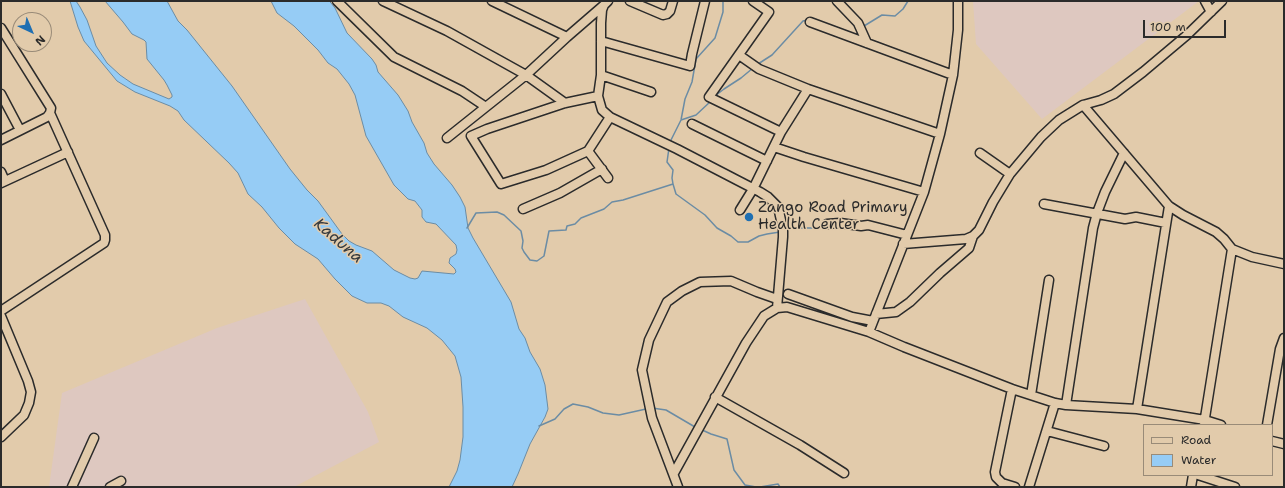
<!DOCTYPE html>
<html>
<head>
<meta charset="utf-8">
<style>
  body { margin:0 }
  #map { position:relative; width:1285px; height:488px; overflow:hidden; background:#e2cbab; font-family:"Shantell Sans",sans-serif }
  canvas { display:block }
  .frame { position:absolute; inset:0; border:2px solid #2b2b2b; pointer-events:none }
  .legend { position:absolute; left:1143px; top:424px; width:130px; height:52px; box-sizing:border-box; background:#e2cbab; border:1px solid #998b78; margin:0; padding:5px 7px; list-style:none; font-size:12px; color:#2b2b2b }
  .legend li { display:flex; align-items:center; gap:8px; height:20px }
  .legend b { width:20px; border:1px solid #998b78 }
  .north { position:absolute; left:12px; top:12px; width:40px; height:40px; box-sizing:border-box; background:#e2cbab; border:1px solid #998b78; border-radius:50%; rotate:136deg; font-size:11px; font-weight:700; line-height:16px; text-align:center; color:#2b2b2b }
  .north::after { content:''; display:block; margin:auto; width:14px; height:18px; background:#1f6fb2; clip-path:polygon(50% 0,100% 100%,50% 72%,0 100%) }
  .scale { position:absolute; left:1143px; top:20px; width:83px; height:18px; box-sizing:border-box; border:2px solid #2b2b2b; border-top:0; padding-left:5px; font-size:12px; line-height:14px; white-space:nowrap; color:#2b2b2b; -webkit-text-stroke:3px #e2cbab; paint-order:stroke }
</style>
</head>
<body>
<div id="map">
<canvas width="1285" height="488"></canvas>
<div class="frame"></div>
<ul class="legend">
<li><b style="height:5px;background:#e2cbab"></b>Road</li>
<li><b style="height:11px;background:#96ccf5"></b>Water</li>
</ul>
<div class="north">N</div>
<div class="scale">100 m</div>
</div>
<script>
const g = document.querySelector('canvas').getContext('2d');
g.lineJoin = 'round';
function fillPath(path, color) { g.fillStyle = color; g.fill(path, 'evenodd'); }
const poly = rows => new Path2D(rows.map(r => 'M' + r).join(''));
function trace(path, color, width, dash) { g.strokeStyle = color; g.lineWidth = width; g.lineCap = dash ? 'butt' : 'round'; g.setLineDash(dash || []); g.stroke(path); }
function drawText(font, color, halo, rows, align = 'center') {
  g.font = font + ' "Shantell Sans",sans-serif'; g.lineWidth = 3; g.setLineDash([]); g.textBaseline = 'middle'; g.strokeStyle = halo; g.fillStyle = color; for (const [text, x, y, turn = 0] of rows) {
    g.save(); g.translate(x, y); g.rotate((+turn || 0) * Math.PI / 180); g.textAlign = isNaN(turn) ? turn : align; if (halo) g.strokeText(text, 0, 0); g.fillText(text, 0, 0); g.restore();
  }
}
const built = poly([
  [973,1,1199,1,1042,119,976,44],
  [305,299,368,412,379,442,294,487,49,487,62,393,217,328]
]);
const water = poly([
  [70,1,76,1,80,7,87,20,96,46,107,63,120,75,133,84,169,99,172,97,172,95,167,85,164,80,147,59,146,42,144,40,132,34,123,22,105,1,167,1,178,21,187,30,232,86,290,169,307,190,318,201,342,234,349,241,356,245,372,251,394,270,410,278,415,279,418,278,422,271,454,274,456,272,455,269,449,263,450,258,456,254,457,250,456,245,436,224,426,222,422,217,422,210,415,201,408,199,394,185,366,136,355,95,349,84,337,69,328,63,318,50,294,26,277,13,271,1,329,1,331,3,335,8,347,33,372,59,376,65,378,72,398,95,408,111,412,122,424,143,427,153,434,164,452,185,460,197,465,207,468,228,473,238,511,302,519,329,525,338,530,352,540,369,545,385,548,409,545,417,530,444,518,474,512,487,449,487,457,471,460,460,463,437,463,407,461,377,455,356,442,340,427,328,403,317,389,306,381,303,367,303,352,296,335,279,318,259,295,244,279,228,262,207,248,194,238,173,229,163,184,120,178,111,170,106,135,92,117,81,84,41,78,27,70,1]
]);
const stream = poly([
  [864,26,882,15,895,16,903,9,908,1],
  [758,64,772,55,803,21,807,20],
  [715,96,724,89,741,78,753,68],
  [681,120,696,115,711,101],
  [670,142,681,120,685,99,692,82,696,59,715,38,723,12,723,1],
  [673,184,676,194,705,215,717,228,731,236,738,242,748,242,759,236,767,234,780,232],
  [467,228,476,213,497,212,504,215,521,231,523,241,522,248,524,252,530,260,537,261,544,256,549,231,566,230,567,226,575,224,581,218,604,209,612,202,623,200,673,184,672,178,673,170,667,162,669,148],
  [867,229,901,238],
  [786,230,790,228,815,228,825,227],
  [652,408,666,410,695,427],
  [539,426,555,419,564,409,573,404,588,407,603,413,619,415,646,409],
  [700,429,711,434,727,439,734,470,745,485,756,487],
  [760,487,778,484,780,487]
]);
const minor = poly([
  [337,1,394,57,462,91,486,107],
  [383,1,447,31,526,75,565,103],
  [492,1,567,37],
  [608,1,604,5,602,10,601,23,601,75,598,96,602,110,610,117,677,149,760,192,768,197,778,207,783,229,783,237,777,308],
  [630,1,663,15,667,14,670,11,673,1],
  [753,1,769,12,709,97,781,132],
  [837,1,858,23,867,43],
  [1205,1,1211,12],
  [810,22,953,75],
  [1,28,51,108,50,113,105,235,105,240,104,243,1,311],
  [601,41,690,66,692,54,705,1],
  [739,55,759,69,808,89,940,134],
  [601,75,651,92],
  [1,94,20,130],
  [598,96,565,103,487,129,471,136,501,184,546,170,588,151,610,117],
  [1083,105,1169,206,1183,215,1216,232,1224,239,1232,249,1252,257,1284,264],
  [692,124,767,161],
  [447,138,526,75,567,37,604,5],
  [1,140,47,117,50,113],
  [774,147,804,157,924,192],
  [588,151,608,178],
  [980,153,1010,174],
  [1,172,5,181],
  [1,183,68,152],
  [1044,204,1125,219,1136,217,1166,223],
  [523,209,560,193,602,169],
  [740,210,753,189,781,132,808,89],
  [827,224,840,223,861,226,868,225,907,235],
  [903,244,966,239,973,236,979,230,993,202,1010,174,1041,137,1059,120,1083,105,1101,100,1114,94,1143,72,1187,35,1222,1],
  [788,294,852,317,873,321],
  [876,314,896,312,910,302,940,273,969,248,973,236],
  [1,316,28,381,31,392,29,403,24,415,1,437],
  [869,332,924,192,940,134,953,75,958,30,958,1],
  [1012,389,995,472,996,477,1002,483,1015,487],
  [1031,395,1049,280],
  [715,397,800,445,844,473],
  [1066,405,1093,228,1097,213,1105,192,1124,153],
  [1137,409,1169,206],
  [1204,424,1232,249],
  [1267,425,1280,349,1284,338],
  [1047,431,1104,446],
  [1272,441,1284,444],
  [674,473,746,343,764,316,777,308,787,307,869,332,904,347,1012,389,1055,403,1066,405,1137,409,1205,420,1221,425],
  [1198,475,1235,487],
  [72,487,94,438],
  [110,487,121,481],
  [678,487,652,418,642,370,649,340,667,302,682,291,700,282,731,281,757,292,777,299],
  [1029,487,1055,403],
  [1191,487,1193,475]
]);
const markers = [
  [749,217,5,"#1f6fb2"]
];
const poiNames = [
  ["Zango Road Primary",758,208],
  ["Health Center",758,225]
];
const waterNames = [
  ["Kaduna",338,241,41]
];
fillPath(built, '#dec8c0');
fillPath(water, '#96ccf5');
trace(water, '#6b8ca4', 1);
trace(stream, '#6b8ca4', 1.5);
trace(minor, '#2b2b2b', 11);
trace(minor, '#e2cbab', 8);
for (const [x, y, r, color] of markers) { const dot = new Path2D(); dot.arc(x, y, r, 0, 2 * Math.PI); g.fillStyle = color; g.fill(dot); trace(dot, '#e2cbab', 1.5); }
drawText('15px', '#2b2b2b', '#e2cbab', poiNames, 'left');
drawText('italic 16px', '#363b3f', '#e2cbab', waterNames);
</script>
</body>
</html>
